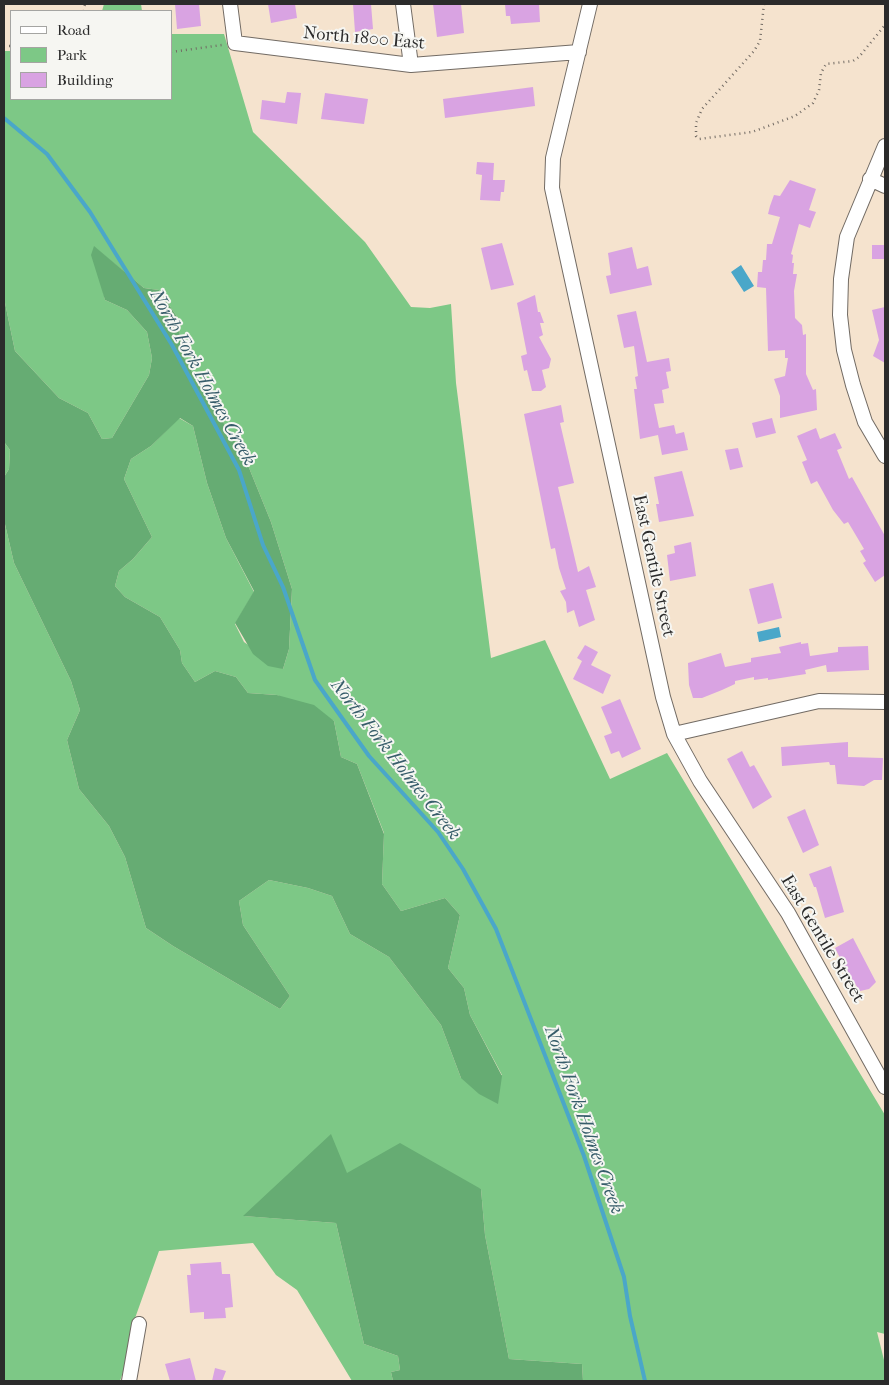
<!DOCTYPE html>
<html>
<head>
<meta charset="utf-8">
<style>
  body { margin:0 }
  #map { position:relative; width:889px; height:1385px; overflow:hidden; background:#f5e3ce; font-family:"IM FELL French Canon",serif }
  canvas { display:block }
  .frame { position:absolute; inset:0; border:5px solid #2b2b2b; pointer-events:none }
  .legend { position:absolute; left:10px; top:10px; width:162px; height:90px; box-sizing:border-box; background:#f6f6f2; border:1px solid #a5a5a2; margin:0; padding:6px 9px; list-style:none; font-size:15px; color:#2b2b2b }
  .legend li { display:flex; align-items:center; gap:10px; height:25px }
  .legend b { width:25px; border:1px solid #a5a5a2 }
</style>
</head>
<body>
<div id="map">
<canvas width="889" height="1385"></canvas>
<div class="frame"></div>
<ul class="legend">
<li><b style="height:6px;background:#fff"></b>Road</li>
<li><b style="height:14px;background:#7dc886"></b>Park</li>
<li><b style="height:14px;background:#d9a3e2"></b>Building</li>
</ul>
</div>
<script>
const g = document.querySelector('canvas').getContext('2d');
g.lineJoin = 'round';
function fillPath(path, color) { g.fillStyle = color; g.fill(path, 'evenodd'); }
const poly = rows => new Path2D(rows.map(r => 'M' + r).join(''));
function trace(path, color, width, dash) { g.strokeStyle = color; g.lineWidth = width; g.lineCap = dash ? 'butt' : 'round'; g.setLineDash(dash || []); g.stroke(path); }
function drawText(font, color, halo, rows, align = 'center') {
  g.font = font + ' "IM FELL French Canon",serif'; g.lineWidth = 4; g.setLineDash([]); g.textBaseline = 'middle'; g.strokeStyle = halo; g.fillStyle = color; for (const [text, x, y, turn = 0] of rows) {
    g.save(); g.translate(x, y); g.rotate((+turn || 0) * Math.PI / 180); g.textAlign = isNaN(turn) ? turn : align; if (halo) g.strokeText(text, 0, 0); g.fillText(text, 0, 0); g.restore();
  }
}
const green = poly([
  [104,4,141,4,142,11,102,11],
  [171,34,224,34,253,132,365,242,411,307,430,308,451,304,456,383,491,658,545,640,610,779,667,753,885,1115,885,1334,877,1332,885,1364,885,1381,583,1381,582,1364,509,1359,485,1235,481,1189,346,1173,244,1216,336,1223,364,1344,398,1356,400,1370,391,1372,393,1381,352,1381,297,1290,276,1275,253,1243,159,1251,134,1321,130,1351,120,1381,4,1381,4,520,14,563,71,681,80,710,67,740,79,789,109,826,125,857,146,928,173,946,280,1009,290,996,243,925,239,901,269,880,308,888,332,896,350,934,389,957,441,1025,461,1078,502,1075,470,1015,464,988,448,968,460,915,445,898,401,911,382,884,384,833,357,764,341,757,334,721,277,695,248,693,236,677,215,671,195,682,182,663,180,650,160,617,125,597,115,586,119,571,133,559,152,537,124,479,131,459,151,446,179,418,193,426,207,483,226,538,254,592,235,624,244,642,283,669,289,649,292,589,271,522,243,453,201,388,182,354,178,318,159,290,144,288,94,247,105,300,127,310,147,332,152,358,149,375,112,438,102,439,88,413,59,398,15,351,4,298,4,51,11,51,11,99,171,99],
  [4,442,10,450,9,469,4,477]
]);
const forest = poly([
  [94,246,144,288,159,290,178,318,182,354,201,388,243,453,271,522,292,589,289,649,283,669,268,666,253,654,235,623,254,591,226,538,207,483,193,426,180,418,151,446,131,459,124,479,152,537,133,559,119,571,115,586,125,597,160,617,180,650,182,663,195,682,215,671,236,677,248,693,277,695,314,705,334,721,341,757,357,764,384,834,382,884,401,911,445,898,460,915,448,968,464,988,470,1015,502,1076,498,1104,479,1094,461,1078,441,1025,389,957,350,934,332,896,308,888,269,880,239,901,243,925,290,996,280,1009,173,946,146,928,125,857,109,826,79,789,67,740,80,710,71,681,14,563,4,520,4,477,9,469,10,450,4,442,4,298,15,351,59,398,88,413,102,439,112,438,149,375,152,358,147,332,127,310,105,300,91,255],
  [331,1134,347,1173,400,1143,481,1189,485,1235,509,1359,582,1364,583,1381,393,1381,391,1372,400,1370,398,1356,364,1344,336,1223,243,1216]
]);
const water = poly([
  [741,265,754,286,744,292,731,272],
  [779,627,781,637,759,642,757,632]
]);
const stream = poly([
  [4,118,47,154,90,212,172,345,239,470,263,545,283,587,315,680,369,756,438,832,463,869,496,929,584,1156,624,1277,630,1316,645,1381]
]);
const building = poly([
  [175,4,199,4,201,26,177,29],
  [268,4,295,4,297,18,271,23],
  [353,4,371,4,373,29,355,32],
  [433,4,461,4,464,33,437,37],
  [505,4,539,4,540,22,511,24,510,16,506,16],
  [533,87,535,106,445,118,443,99],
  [287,92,301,93,297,124,260,119,262,100,285,103],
  [325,93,368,99,364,124,321,119],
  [477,162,494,163,493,180,505,180,504,192,501,192,500,201,480,200,482,175,476,174],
  [790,180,816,189,809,210,816,212,812,222,810,228,799,224,791,254,793,255,792,263,794,263,793,274,797,274,794,291,795,318,802,325,803,335,806,334,806,374,813,390,816,389,817,410,780,418,780,396,774,379,785,376,788,358,785,358,785,350,768,351,766,288,757,287,758,272,762,272,763,260,766,260,767,244,772,244,780,217,768,214,770,206,774,195,780,196],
  [502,243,514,285,491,290,481,248],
  [872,245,885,245,885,259,872,259],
  [632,247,637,269,648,266,652,285,610,294,606,276,611,275,608,253],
  [535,295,538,312,540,312,544,323,540,323,543,335,539,337,551,359,549,368,542,370,546,387,541,391,532,391,527,370,524,371,521,356,527,354,517,303],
  [885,307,885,363,873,356,879,340,872,310],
  [636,311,647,362,669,358,671,371,666,372,669,388,662,390,664,403,654,404,659,428,674,425,676,434,684,432,688,450,662,455,658,435,640,439,634,389,637,389,635,377,638,376,634,346,624,348,617,315],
  [561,405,564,422,560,423,574,483,558,487,578,572,589,566,596,587,586,590,595,620,579,627,574,610,567,613,566,602,560,591,566,589,559,568,555,548,551,549,524,414],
  [772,418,776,433,756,438,752,423],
  [816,428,820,439,835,433,842,448,837,450,849,479,852,477,885,536,885,575,875,582,863,563,866,561,860,551,864,549,848,522,844,524,833,510,817,481,811,484,802,462,807,460,797,436],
  [738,448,743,467,730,470,725,450],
  [682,471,694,516,659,522,656,504,659,504,654,477],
  [691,542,696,576,670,581,667,555,675,553,674,546],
  [773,583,782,618,758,624,749,589],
  [801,642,801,644,808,643,810,656,838,652,838,647,868,646,869,670,827,672,826,665,805,670,806,674,768,680,768,678,754,680,754,677,735,681,735,684,722,690,702,698,693,698,689,685,688,663,721,653,725,667,751,662,751,658,781,653,779,647],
  [585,645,598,652,591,665,611,675,603,694,573,679,582,661,577,658],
  [620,699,641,749,622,758,619,751,611,754,604,736,612,733,601,707],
  [848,742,848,757,883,758,882,780,874,780,864,786,837,784,835,765,830,765,829,762,782,766,781,747],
  [742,751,750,767,754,765,772,797,753,809,727,759],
  [805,809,819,845,803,853,787,817],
  [831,866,844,912,825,918,816,887,814,887,809,874],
  [853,938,876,982,869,989,860,991,848,974,835,948],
  [221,1262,222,1274,230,1274,233,1307,225,1308,226,1318,204,1319,204,1312,190,1313,187,1275,191,1275,190,1264],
  [190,1358,196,1381,170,1381,165,1364],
  [215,1368,226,1371,222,1381,212,1381]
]);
const path = poly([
  [764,4,760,41,754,51,702,109,696,123,696,136,699,139,752,132,795,116,813,103,819,90,821,73,826,64,853,61,859,57,885,25],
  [84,11,85,4],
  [4,46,11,46],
  [171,52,222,45]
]);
const minor = poly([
  [230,4,235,43,411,65,579,52],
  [403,4,411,65],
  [590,4,553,158,552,188,663,697,674,734,700,781,788,913,885,1087],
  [885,146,847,237,841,279,840,315,844,350,853,385,865,422,885,456],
  [870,179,885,186],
  [674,734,819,701,885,702],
  [129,1381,139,1324]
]);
const streetNames = [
  ["North 1800 East",364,39,5],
  ["East Gentile Street",653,566,78],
  ["East Gentile Street",822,939,59]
];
const waterNames = [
  ["North Fork Holmes Creek",202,378,61],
  ["North Fork Holmes Creek",395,760,52],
  ["North Fork Holmes Creek",583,1120,70]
];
fillPath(green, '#7dc886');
fillPath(forest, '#66ac73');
fillPath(water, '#4aa7c9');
trace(stream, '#4aa7c9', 4);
fillPath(building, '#d9a3e2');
trace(minor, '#726b64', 16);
trace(path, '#726b64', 2.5, [1, 4]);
trace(minor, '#fff', 14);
drawText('18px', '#2b2b2b', '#f6f6f2', streetNames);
drawText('italic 19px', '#375d6a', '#f6f6f2', waterNames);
</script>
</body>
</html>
